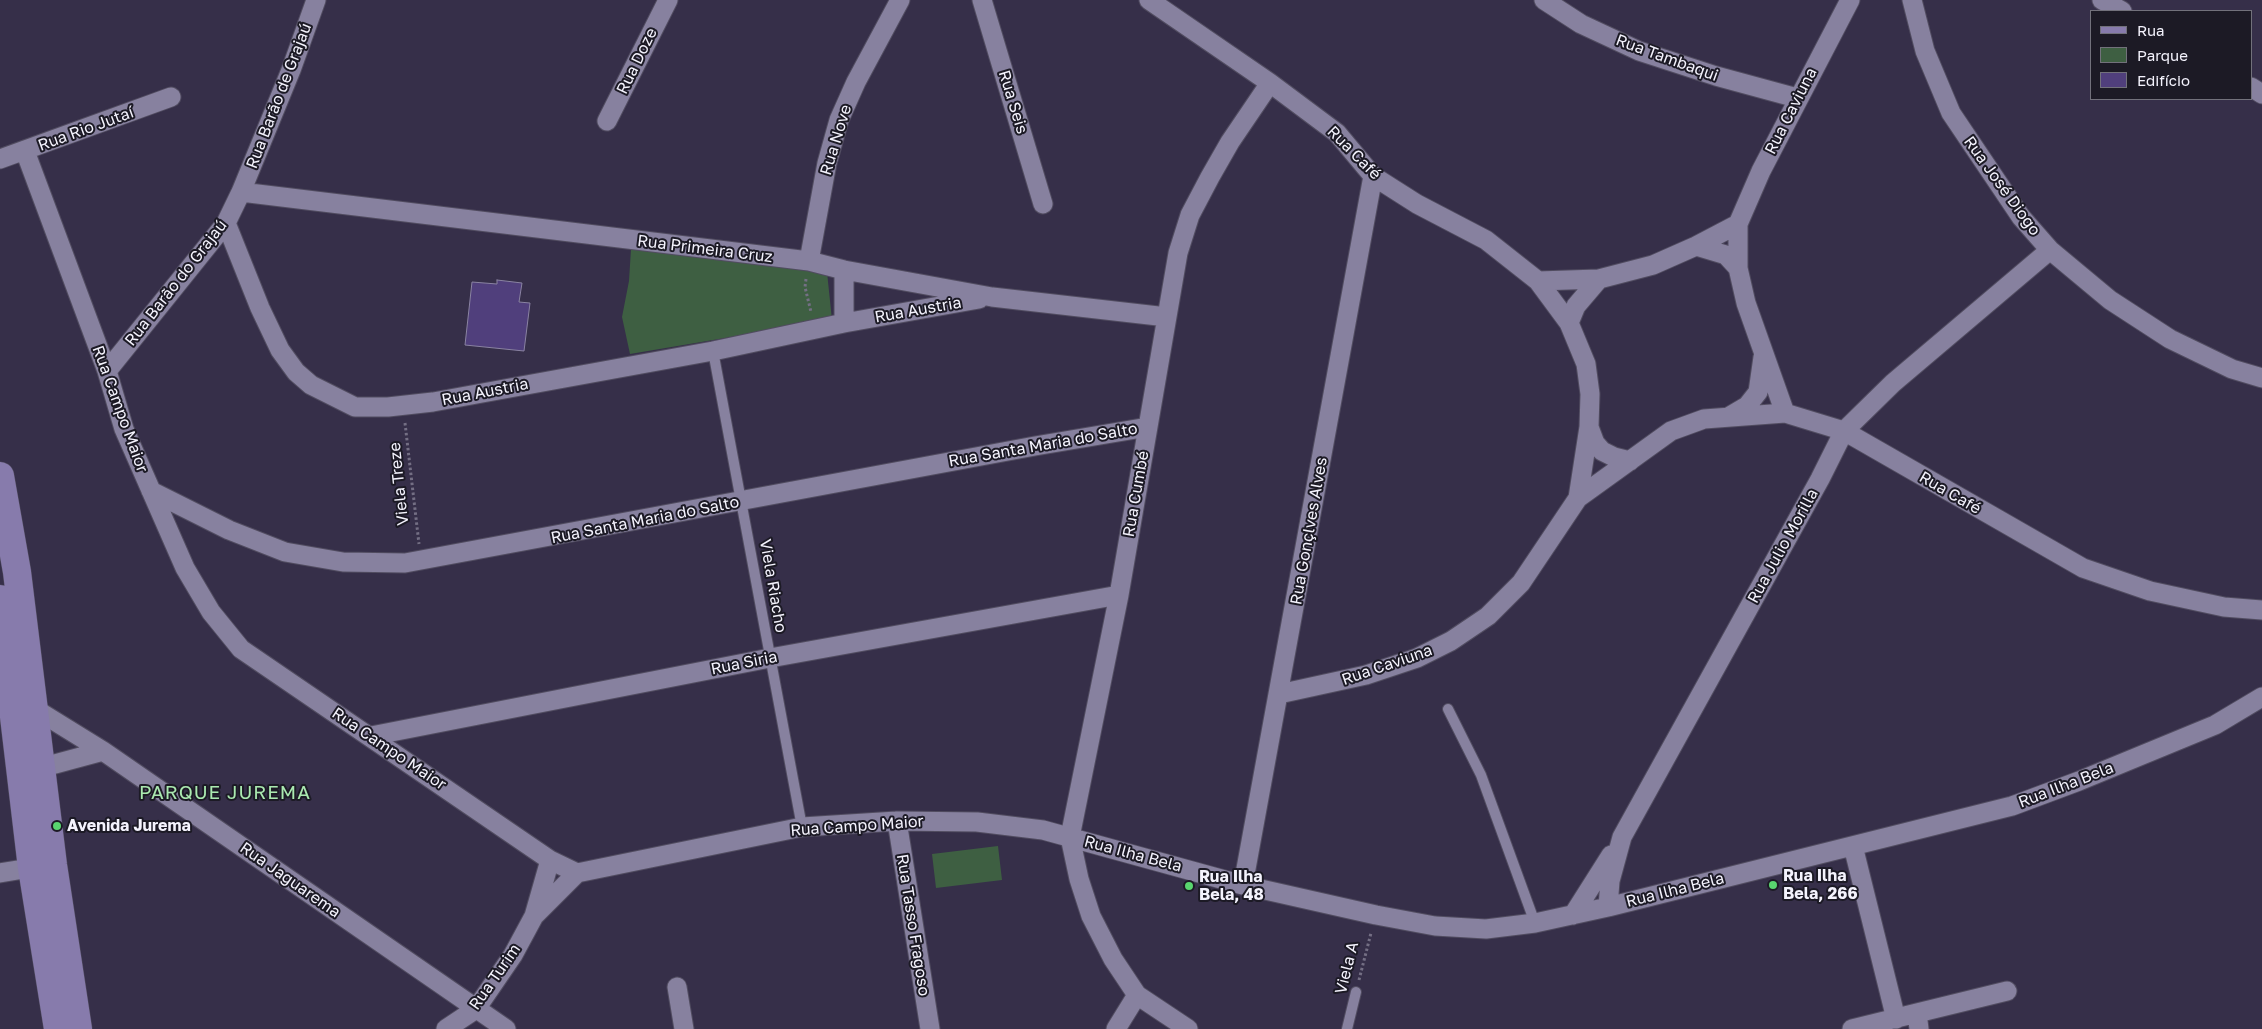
<!DOCTYPE html>
<html>
<head>
<meta charset="utf-8">
<style>
  body { margin:0 }
  #map { position:relative; width:2262px; height:1029px; overflow:hidden; background:#362f49; font-family:"Golos Text",sans-serif }
  canvas { display:block }
  .legend { position:absolute; left:2090px; top:10px; width:162px; height:90px; box-sizing:border-box; background:#1c1a25; border:1px solid #72717b; margin:0; padding:6px 9px; list-style:none; font-size:15px; color:#f4f3fd }
  .legend li { display:flex; align-items:center; gap:10px; height:25px }
  .legend b { width:25px; border:1px solid #72717b }
</style>
</head>
<body>
<div id="map">
<canvas width="2262" height="1029"></canvas>
<ul class="legend">
<li><b style="height:6px;background:#877bac"></b>Rua</li>
<li><b style="height:14px;background:#3e5f42"></b>Parque</li>
<li><b style="height:14px;background:#503f7c"></b>Edifício</li>
</ul>
</div>
<script>
const g = document.querySelector('canvas').getContext('2d');
g.lineJoin = 'round';
function fillPath(path, color) { g.fillStyle = color; g.fill(path, 'evenodd'); }
const poly = rows => new Path2D(rows.map(r => 'M' + r).join(''));
function trace(path, color, width, dash) { g.strokeStyle = color; g.lineWidth = width; g.lineCap = dash ? 'butt' : 'round'; g.setLineDash(dash || []); g.stroke(path); }
function drawText(font, color, halo, rows, align = 'center') {
  g.font = font + ' "Golos Text",sans-serif'; g.lineWidth = 4; g.setLineDash([]); g.textBaseline = 'middle'; g.strokeStyle = halo; g.fillStyle = color; for (const [text, x, y, turn = 0] of rows) {
    g.save(); g.translate(x, y); g.rotate((+turn || 0) * Math.PI / 180); g.textAlign = isNaN(turn) ? turn : align; if (halo) g.strokeText(text, 0, 0); g.fillText(text, 0, 0); g.restore();
  }
}
const green = poly([
  [631,249,827,272,832,320,630,354,622,317,629,281],
  [998,846,1002,880,936,888,932,854]
]);
const building = poly([
  [497,280,522,283,519,302,530,303,524,351,465,345,472,282,497,284,497,280]
]);
const path = poly([
  [806,279,805,287,811,312],
  [405,423,419,544],
  [1359,980,1371,933]
]);
const lane = poly([
  [713,351,802,827],
  [1448,709,1481,775,1535,923],
  [1347,1029,1356,992]
]);
const street = poly([
  [982,0,1043,204],
  [1149,0,1270,83,1337,133,1373,176,1417,204,1486,240,1538,281,1569,323,1586,364,1590,394,1589,427,1578,498],
  [1544,0,1581,24,1639,51,1716,76,1797,98],
  [1912,0,1925,51,1951,113,2021,217,2050,250,2110,300,2170,339,2232,369,2262,378],
  [2102,0,2122,11],
  [2251,87,2262,94],
  [607,121,668,0],
  [25,151,107,371,124,429,185,568,211,612,241,649,550,860,577,873,802,827,897,821,977,822,1043,830,1243,885,1376,915,1435,926,1486,929,1535,923,1608,907,2012,806,2079,781,2215,725,2262,697],
  [0,159,171,97],
  [241,192,809,261,844,270,992,297,1167,317],
  [226,223,260,308,280,350,296,372,311,385,355,407,388,407,433,402,713,351,844,323,979,299],
  [1696,246,1726,255,1738,268],
  [809,261,827,163,839,120,856,82,900,0],
  [1538,281,1599,279,1653,265,1696,246,1738,224],
  [844,323,844,270],
  [1569,323,1576,306,1599,279],
  [107,371,226,223,241,192,291,70,316,0],
  [1785,413,1746,303,1738,268,1738,224,1761,171,1850,0],
  [1730,416,1747,406,1758,392,1763,357],
  [1589,427,1595,443,1602,451,1614,457,1630,461],
  [151,491,229,530,285,552,343,562,405,563,1035,446,1148,427],
  [1279,694,1366,675,1417,658,1451,641,1488,616,1521,583,1578,498,1671,431,1704,419,1785,413,1844,431,2083,568,2150,591,2224,607,2262,610],
  [27,704,103,751,506,1029],
  [371,736,770,658,1119,595],
  [29,771,103,751],
  [897,821,930,1029],
  [1853,846,1896,1019],
  [0,873,42,866],
  [1243,885,1373,176],
  [1608,907,1610,881,1622,837,1820,479,1844,431,1893,383,2050,250],
  [535,915,577,873],
  [1573,915,1611,855],
  [677,987,684,1029],
  [1917,1013,2007,991],
  [446,1029,476,1009,513,955,534,916,550,860],
  [1116,1029,1137,995],
  [1188,1029,1137,995,1113,959,1091,916,1079,879,1070,837,1119,595,1178,253,1190,215,1210,177,1230,142,1270,83],
  [1852,1029,1917,1013,1919,1029]
]);
const secondary = poly([
  [0,476,17,572,53,865,78,1029],
  [0,599,32,868,58,1029]
]);
const markers = [
  [57,826,5,"#59d56f"],
  [1773,885,5,"#59d56f"],
  [1189,886,5,"#59d56f"]
];
const streetNames = [
  ["Rua Tambaqui",1667,58,20],
  ["Rua Doze",637,61,-64],
  ["Rua Barão de Grajaú",279,96,-69],
  ["Rua Seis",1013,102,73],
  ["Rua Caviuna",1791,111,-63],
  ["Rua Rio Jutaí",86,129,-20],
  ["Rua Nove",836,140,-73],
  ["Rua Café",1354,153,45],
  ["Rua José Diogo",2002,186,54],
  ["Rua Primeira Cruz",705,249,7],
  ["Rua Barão do Grajaú",176,283,-52],
  ["Rua Austria",918,310,-10],
  ["Rua Austria",485,392,-11],
  ["Rua Campo Maior",120,409,70],
  ["Rua Santa Maria do Salto",1043,445,-10],
  ["Viela Treze",399,484,-96],
  ["Rua Café",1950,493,30],
  ["Rua Cumbé",1136,494,-80],
  ["Rua Santa Maria do Salto",645,520,-11],
  ["Rua Gonçlves Alves",1309,531,-80],
  ["Rua Julio Morilla",1783,546,-61],
  ["Viela Riacho",773,586,80],
  ["Rua Siria",744,663,-11],
  ["Rua Caviuna",1387,665,-19],
  ["Rua Campo Maior",389,749,34],
  ["Rua Ilha Bela",2066,785,-21],
  ["Rua Campo Maior",857,826,-4],
  ["Rua Ilha Bela",1133,854,15],
  ["Rua Jaguarema",290,880,35],
  ["Rua Ilha Bela",1675,890,-14],
  ["Rua Tasso Fragoso",913,925,81],
  ["Viela A",1347,968,-76],
  ["Rua Turim",495,977,-55]
];
const poiNames = [
  ["Avenida Jurema",67,826],
  ["Rua Ilha",1783,876],
  ["Bela, 266",1783,894],
  ["Rua Ilha",1199,877],
  ["Bela, 48",1199,895]
];
const quarterNames = [
  ["PARQUE JUREMA",225,793]
];
fillPath(green, '#3e5f42');
fillPath(building, '#503f7c');
trace(building, '#8a83a2', 1);
trace(lane, '#514c60', 12);
trace(street, '#514c60', 21);
trace(secondary, '#514c60', 29);
trace(path, '#746f84', 3, [2.5, 2.5]);
trace(lane, '#87819f', 10);
trace(street, '#87819f', 19);
trace(secondary, '#877bac', 28);
for (const [x, y, r, color] of markers) { const dot = new Path2D(); dot.arc(x, y, r, 0, 2 * Math.PI); g.fillStyle = color; g.fill(dot); trace(dot, '#1c1a25', 2); }
drawText('16px', '#f4f3fd', '#1c1a25', streetNames);
drawText('bold 16px', '#f4f3fd', '#1c1a25', poiNames, 'left');
g.letterSpacing = '1px';
drawText('19px', '#aae9b0', '#1c1a25', quarterNames);
g.letterSpacing = '0px';
</script>
</body>
</html>
